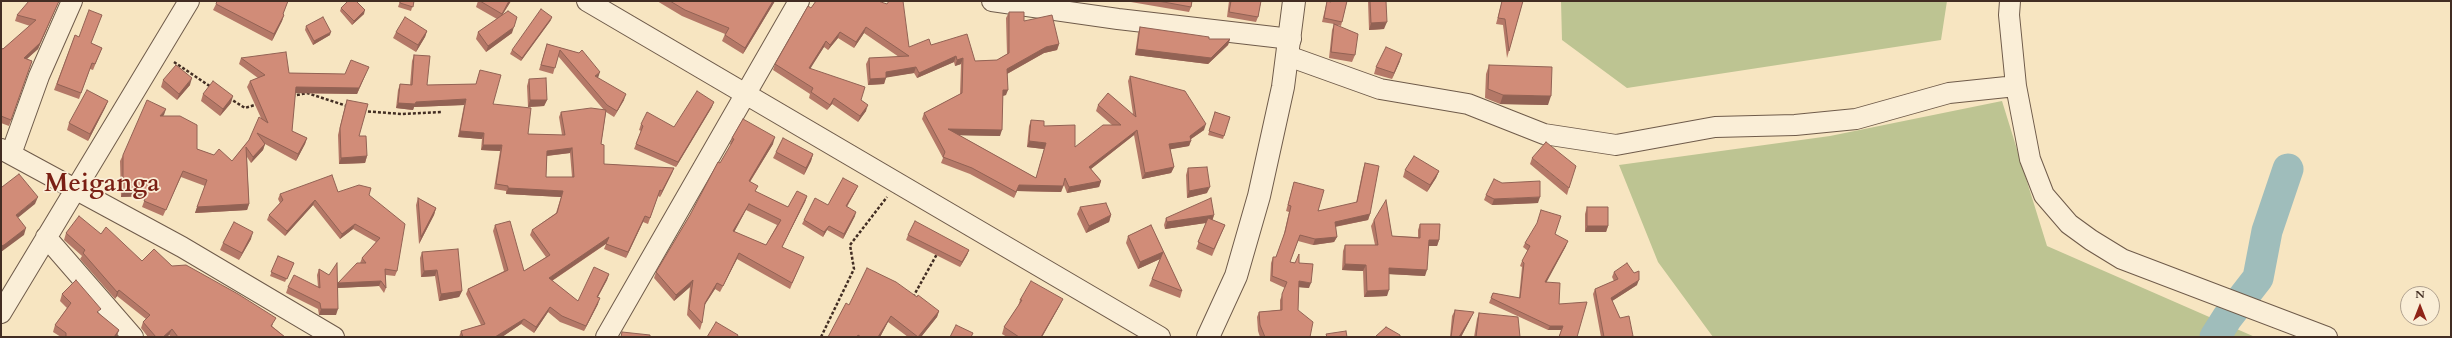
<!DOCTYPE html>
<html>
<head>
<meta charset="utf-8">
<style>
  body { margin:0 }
  #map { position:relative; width:2452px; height:338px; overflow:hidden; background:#f7e5c1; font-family:Cardo,serif }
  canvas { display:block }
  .frame { position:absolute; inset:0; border:2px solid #422d23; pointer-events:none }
  .north { position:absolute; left:2400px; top:286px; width:40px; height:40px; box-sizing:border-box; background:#faeed7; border:1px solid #b0a18f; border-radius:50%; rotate:0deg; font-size:11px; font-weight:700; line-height:16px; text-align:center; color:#422d23 }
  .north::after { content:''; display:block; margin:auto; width:14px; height:18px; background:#8f2418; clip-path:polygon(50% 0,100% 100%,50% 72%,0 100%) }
</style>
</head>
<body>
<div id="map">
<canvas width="2452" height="338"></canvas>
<div class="frame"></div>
<div class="north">N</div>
</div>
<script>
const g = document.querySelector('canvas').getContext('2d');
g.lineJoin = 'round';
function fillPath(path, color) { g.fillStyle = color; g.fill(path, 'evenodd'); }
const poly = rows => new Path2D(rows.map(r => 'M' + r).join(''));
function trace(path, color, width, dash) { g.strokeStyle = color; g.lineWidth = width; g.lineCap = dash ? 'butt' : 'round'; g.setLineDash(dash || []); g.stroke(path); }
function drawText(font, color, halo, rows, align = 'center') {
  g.font = font + ' Cardo,serif'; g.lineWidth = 3.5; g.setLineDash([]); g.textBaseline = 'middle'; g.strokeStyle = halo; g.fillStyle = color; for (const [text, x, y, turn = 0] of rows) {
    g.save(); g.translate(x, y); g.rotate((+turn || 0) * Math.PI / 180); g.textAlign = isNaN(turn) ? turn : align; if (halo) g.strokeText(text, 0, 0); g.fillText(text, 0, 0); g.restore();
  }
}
const green = poly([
  [1561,1,1947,1,1941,40,1627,88,1562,40],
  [2002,101,2047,246,2255,337,1713,337,1658,262,1619,165,1830,136]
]);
const river = poly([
  [2215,337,2227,318,2258,278,2267,231,2288,169]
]);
const path = poly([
  [174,62,211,87],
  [292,96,307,93,347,106],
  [229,98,245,108,258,104],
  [363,111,401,114,442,112],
  [913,297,937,254],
  [821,337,854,269,850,245,887,197]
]);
const minor = poly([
  [587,1,1160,337],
  [992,1,1118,19,1291,39],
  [2010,1,2009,15,2016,86,2030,159,2044,195,2069,224,2091,240,2122,259,2327,337],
  [1288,56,1380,89,1468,104,1544,134,1616,145,1715,127,1795,125,1856,119,1949,93,2016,86],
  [1,149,182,247,334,337],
  [11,154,39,76,72,1],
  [46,237,133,337],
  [1,313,189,1],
  [606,337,799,1]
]);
const tertiary = poly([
  [1208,337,1236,276,1259,196,1283,87,1294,1]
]);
const wall = poly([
  [59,1,38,49,27,59,32,61,9,126,1,123,1,48,3,49,30,26,15,21,17,15],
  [288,1,283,14,284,15,282,21,272,41,213,10,216,4],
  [400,1,414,1,411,11,398,7],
  [478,1,511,1,503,14,512,33,486,52,476,39,478,32,497,19,476,7],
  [657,1,775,1,743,54,722,41,725,34,682,16],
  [816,1,909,47,931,45,975,61,997,60,1007,54,1006,18,1009,12,1024,21,1059,44,1057,50,1044,53,1007,74,1006,95,1003,96,1000,136,959,135,1036,178,1044,149,1027,147,1029,126,1031,120,1044,126,1075,147,1112,125,1096,111,1098,105,1133,114,1128,81,1130,76,1204,130,1191,139,1189,146,1170,149,1174,167,1171,173,1142,179,1134,135,1091,169,1101,181,1099,187,1067,193,1064,185,1061,192,1017,191,1014,198,970,174,941,163,943,158,922,119,924,113,960,94,961,64,955,66,954,62,917,78,914,73,886,77,884,84,868,85,866,64,869,58,899,57,864,33,854,48,838,38,828,50,824,47,810,68,861,100,866,111,858,122,832,104,827,110,809,98,810,94,773,70,775,64],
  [1125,1,1192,1,1191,7,1189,12],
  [1229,1,1261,1,1258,17,1256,22,1227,17],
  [1327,1,1330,2,1330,1,1347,1,1341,26,1337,25,1355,55,1352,62,1329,58,1332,30,1334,24,1322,22],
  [1368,1,1386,1,1384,29,1369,30],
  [1502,1,1523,1,1509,51,1507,58,1503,25,1496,24],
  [341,8,364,14,352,25,340,11],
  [551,20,521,61,510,54,512,50],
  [306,26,330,35,313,45,305,30],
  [1140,27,1209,39,1230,39,1228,45,1208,64,1135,55,1138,33],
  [427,31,425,37,416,52,393,38,396,32],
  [75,35,91,43,102,48,93,70,90,69,79,99,54,90],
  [547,44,579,53,598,78,624,100,614,117,606,112,601,144,604,164,674,168,672,173,660,197,658,196,648,224,643,222,626,258,604,249,606,244,552,281,578,301,609,274,607,280,598,297,598,304,584,331,560,322,548,312,534,333,521,324,502,337,459,337,461,331,481,325,466,294,468,289,504,271,493,231,495,225,524,271,546,257,530,235,532,230,556,213,561,197,506,194,506,191,494,189,500,151,481,150,482,139,458,137,464,105,414,107,413,110,396,108,398,90,400,84,410,85,412,61,414,55,427,85,476,84,480,70,493,104,528,134,562,135,559,117,561,112,604,110,558,56,553,74,539,70],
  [570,153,572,177,546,177,547,156],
  [241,58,289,73,345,74,366,73,357,94,295,93,292,131,307,138,305,144,296,161,265,144,263,150,251,163,247,157,249,204,247,210,195,213,205,186,181,177,163,216,142,207,146,196,121,197,120,161,123,155,163,116,197,149,214,155,232,161,249,140,261,118,247,87,250,81,258,78,239,64],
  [1400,61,1392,79,1374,74,1376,67],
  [1489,65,1548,105,1500,104,1485,98,1486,74],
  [529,79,547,100,544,106,528,107,527,86],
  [163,80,190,85,177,100,161,87],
  [203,94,231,103,220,116,201,101],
  [347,100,359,136,367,156,365,163,339,164,338,135,345,106],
  [108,101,105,108,88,141,67,130,69,123],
  [712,107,676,167,634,149,641,131,639,130,641,124,674,127],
  [1215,112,1230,117,1223,139,1208,135],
  [732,138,773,144,750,182,756,192,788,207,807,196,805,202,782,247,801,263,790,289,737,259,720,292,715,289,704,306,702,323,700,330,687,315,690,287,674,301,654,278,656,272,690,215,731,145,730,144],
  [746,210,777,225,766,245,734,232],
  [776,152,813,154,811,161,804,175,773,158],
  [1532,158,1569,188,1567,195,1530,164],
  [1365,163,1370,214,1368,220,1335,227,1337,237,1334,242,1313,245,1298,241,1290,262,1299,263,1309,288,1299,287,1298,310,1310,337,1260,337,1258,331,1257,317,1259,312,1280,310,1280,300,1285,288,1270,281,1271,263,1273,257,1276,257,1283,238,1289,212,1286,211,1294,182,1318,211,1356,203,1363,169],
  [1188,168,1207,193,1187,198,1186,175],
  [1405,170,1439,171,1436,178,1427,192,1403,177],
  [856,190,847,207,855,216,843,239,827,230,823,237,802,224,804,220,828,205],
  [338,192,369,195,397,271,395,276,386,275,386,288,384,293,379,286,338,288,336,315,319,315,318,309,286,293,288,287,318,287,317,275,319,269,338,283,360,263,362,258,376,242,353,229,340,239,313,205,285,236,267,220,269,215,280,203,278,199,280,194],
  [1486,195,1538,203,1492,205,1484,200],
  [418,198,436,208,434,215,419,244,416,205],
  [1080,207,1111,215,1109,222,1086,233,1077,214],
  [1587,207,1608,226,1606,232,1585,232,1585,214],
  [1214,215,1212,220,1225,225,1212,256,1196,249,1206,223,1165,229,1164,225,1166,218],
  [1374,220,1392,236,1418,237,1418,230,1420,224,1439,240,1437,246,1428,246,1425,276,1389,274,1387,296,1364,297,1363,271,1342,270,1343,251,1345,245,1375,245,1371,226],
  [1151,225,1182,291,1180,298,1149,286,1160,259,1138,269,1126,243,1128,236],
  [66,233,101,234,142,261,172,266,273,324,272,326,285,337,171,337,169,335,167,337,148,337,141,328,143,322,146,319,117,296,115,299,80,259,82,256,64,240],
  [1555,234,1566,246,1546,282,1559,304,1577,337,1559,337,1561,330,1548,330,1489,303,1493,293,1519,298,1522,267,1520,266,1522,261,1528,251,1523,247,1525,243],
  [908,235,969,250,967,255,960,267,906,240],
  [251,239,239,260,220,250,223,243],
  [422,252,462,291,459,297,439,301,435,276,421,277,420,258],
  [278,256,294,263,285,282,270,276],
  [1614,272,1637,285,1612,301,1620,318,1633,337,1601,337,1593,294,1595,289,1614,281,1612,277],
  [62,294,99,314,119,330,117,336,116,337,61,337,53,332,55,325,67,308,60,301],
  [917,297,939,311,937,317,921,337,908,337,888,322,880,337,828,337,849,305],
  [1020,300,1060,305,1042,337,1007,337,1002,334,1004,327,1018,306],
  [1455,310,1471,318,1461,337,1450,337,1452,316],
  [1479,313,1520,337,1474,337,1477,319]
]);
const shadedWall = poly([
  [59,1,38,49,21,64,24,58],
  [509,1,511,1,499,20,502,14],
  [773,1,775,1,743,54,745,48],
  [365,10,364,14,352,25,354,21],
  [284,15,282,21,272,41,274,34],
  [552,17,551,20,521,61,522,58],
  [1387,22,1384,29,1369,30,1371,23],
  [514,27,512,33,486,52,488,46],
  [866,27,864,33,854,48,856,42],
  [427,31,425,37,416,52,418,45],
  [331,32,330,35,313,45,314,41],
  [840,32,838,38,828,50,830,45],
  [1230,39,1228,45,1208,64,1135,55,1137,49],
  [826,41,824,47,807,74,809,68],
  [1059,44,1057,50,1044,53,1005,75,1007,69,1046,47],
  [1402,54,1400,61,1392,79,1394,73],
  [956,56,954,62,917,78,919,73],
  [963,58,961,64,955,66,957,60],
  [369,67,357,94,293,93,296,87,359,88],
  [916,67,914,73,884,78,886,72],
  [600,72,598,78,595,76],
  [192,78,190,85,177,100,179,94],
  [886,78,884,84,868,85,870,79],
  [1003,90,1008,90,1006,95,1001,96],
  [626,94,624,100,614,117,617,111],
  [1503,95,1551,96,1548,105,1500,104],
  [233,96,231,103,220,116,223,109],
  [834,98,832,104,827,110,830,105],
  [466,99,464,105,414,107,413,110,396,108,398,103],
  [530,100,547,100,544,106,528,107],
  [108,101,105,108,88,141,90,134],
  [714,102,712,107,676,167,678,162],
  [868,105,866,111,858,122,860,116],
  [166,109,164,115,158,122,160,116],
  [1206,124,1204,130,1188,141,1191,141,1189,146,1167,150,1169,144,1190,136],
  [948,129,1002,130,1000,136,946,135],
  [1137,130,1134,135,1087,172,1089,167],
  [460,131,484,133,482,139,458,137],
  [775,137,773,144,746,188,749,181],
  [307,138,305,144,296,161,298,154],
  [1029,141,1046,143,1044,149,1027,147],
  [265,144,263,150,251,163,253,157],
  [483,145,502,145,500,151,481,150],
  [572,148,570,153,545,156,547,151],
  [813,154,811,161,804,175,806,168],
  [367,156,365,163,339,164,341,158],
  [1174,167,1171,173,1142,179,1145,173],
  [674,168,672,173,660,197,662,191],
  [1439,171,1436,178,1427,192,1430,185],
  [1101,181,1099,187,1067,193,1069,187],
  [1019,185,1063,186,1061,192,1017,191,1014,198,1016,192],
  [858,186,856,190,844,211,846,206],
  [1210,187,1207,193,1187,198,1189,191],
  [508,188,563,191,561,197,506,194],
  [149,190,147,196,121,197,123,191],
  [807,196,805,202,779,253,782,247],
  [38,197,35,204,14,221,16,215],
  [1540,197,1538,203,1492,205,1494,199],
  [315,200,313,205,285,236,287,231],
  [249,204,247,210,195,213,197,207],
  [749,204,746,210,731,238,733,231],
  [436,208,434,215,419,244,421,237],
  [856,212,855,216,843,239,844,234],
  [1370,214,1368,220,1333,227,1335,222],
  [1111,215,1109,222,1086,233,1089,226],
  [1214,215,1212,222,1165,229,1167,222],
  [645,216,643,222,626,258,628,252],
  [355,224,353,229,340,239,342,234],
  [829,226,827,230,823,237,824,232],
  [1587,226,1608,226,1606,232,1585,232],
  [26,228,24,235,1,252,1,246],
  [253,232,251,239,239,260,242,253],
  [609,237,607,243,547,284,549,278],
  [1337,237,1334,242,1313,245,1315,239],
  [1429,240,1439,240,1437,246,1427,246],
  [1568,241,1566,246,1544,287,1545,282],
  [969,250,967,255,960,267,962,262],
  [1163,252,1160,259,1138,269,1140,262],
  [739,253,737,259,720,292,723,286],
  [1345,264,1366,265,1363,271,1342,270],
  [1389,268,1427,270,1425,276,1387,274],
  [437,270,435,276,421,277,424,271],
  [609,274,607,280,595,302,597,297],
  [693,280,690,287,674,301,676,295],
  [1639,280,1637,285,1609,303,1611,298],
  [381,281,379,286,336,288,338,283],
  [1299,281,1311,283,1309,288,1297,287],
  [717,283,715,289,702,309,705,303],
  [119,290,117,296,115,299,117,292],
  [1389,290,1387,296,1364,297,1367,291],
  [462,291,459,297,439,301,441,294],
  [600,298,598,304,584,331,586,326],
  [1063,299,1060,305,1042,337,1041,337],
  [550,307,548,312,534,333,536,327],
  [321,309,338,309,336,315,319,315],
  [939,311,937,317,921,337,918,337],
  [1474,312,1471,318,1461,337,1459,337],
  [891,316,888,322,880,337,878,337],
  [524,319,521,324,502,337,495,337],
  [1550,326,1563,326,1561,330,1548,330],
  [172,329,169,335,167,337,163,337],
  [119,330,116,337,114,337]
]);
const building = poly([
  [29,1,59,1,40,43,24,58,32,61,11,120,1,116,1,48,3,49,36,20,17,15,29,1],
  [217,1,288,1,283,14,284,15,274,34,216,4,217,1],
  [348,1,356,1,365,10,354,21,341,8,348,1],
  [400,1,414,1,413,7,400,3,400,1],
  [480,1,509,1,502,14,480,1],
  [670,1,773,1,745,48,725,35,729,28,685,10,670,1],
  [816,1,878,1,887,4,889,1,903,1,909,47,929,39,931,45,967,34,975,61,997,60,1009,53,1009,12,1024,12,1024,21,1052,15,1059,44,1046,47,1007,69,1008,90,1003,90,1002,130,948,129,1036,178,1046,143,1029,141,1031,120,1044,121,1044,126,1075,125,1075,147,1103,125,1121,125,1098,105,1108,93,1136,117,1130,76,1185,91,1206,124,1190,136,1191,141,1169,144,1174,167,1145,173,1137,130,1089,167,1101,181,1069,187,1065,178,1063,186,1019,185,1016,192,972,168,943,157,945,152,924,113,962,93,963,58,957,60,956,56,919,73,916,67,886,72,886,78,870,79,869,58,909,56,866,27,856,42,840,32,830,45,826,41,809,68,865,87,861,100,868,105,860,116,834,98,830,105,811,92,813,88,775,64,808,6,811,8,816,1],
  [1158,1,1192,1,1191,7,1158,1],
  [1231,1,1261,1,1258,17,1229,12,1231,1],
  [1327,1,1331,2,1331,1,1347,1,1342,22,1324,18,1327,1],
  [1370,1,1386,1,1387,22,1371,23,1370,1],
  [1502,1,1523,1,1509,51,1505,19,1498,18,1502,1],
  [541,9,552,17,522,58,512,50,541,9],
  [89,10,102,15,91,43,102,48,95,64,92,63,81,93,57,84,75,35,79,37,89,10],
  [508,11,517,17,514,27,488,46,478,32,508,11],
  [323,17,331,32,314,41,306,26,323,17],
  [405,17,427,31,418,45,396,32,405,17],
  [1334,24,1358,34,1355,55,1331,52,1334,24],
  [1140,27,1209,37,1209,39,1230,39,1211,58,1137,49,1140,27],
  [547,44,579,53,582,50,600,72,595,76,626,94,617,111,607,105,560,50,555,68,541,65,547,44],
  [1386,47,1402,54,1394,73,1376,67,1386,47],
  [286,52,289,73,345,74,351,60,369,67,359,88,296,87,292,131,307,138,298,154,257,133,265,144,253,157,246,147,249,204,197,207,207,180,183,171,166,210,144,201,149,190,123,191,123,155,147,100,166,109,160,116,180,116,197,125,197,149,214,155,219,149,232,161,249,140,259,117,268,123,250,81,265,75,241,58,286,52],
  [414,55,430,56,427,85,476,84,480,70,501,75,493,104,531,108,528,134,565,135,561,112,591,108,606,110,601,144,604,145,604,164,674,168,662,191,660,190,650,218,645,216,628,252,606,244,609,237,549,278,578,301,594,267,609,274,597,297,600,298,586,326,562,316,550,307,536,327,524,319,495,337,463,337,461,331,485,324,468,289,508,270,495,225,510,221,524,271,550,255,532,230,557,213,563,191,508,188,508,186,496,184,502,145,483,145,484,133,460,131,466,99,416,102,415,104,398,103,400,84,412,85,414,55],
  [572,148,574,177,546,177,547,151,572,148],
  [176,65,192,78,179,94,163,80,176,65],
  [1489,65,1552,67,1551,96,1503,95,1488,89,1489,65],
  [546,78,547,100,530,100,529,79,546,78],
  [213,81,233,96,223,109,203,94,213,81],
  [87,90,108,101,90,134,69,123,87,90],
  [697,91,714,102,678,162,636,144,643,126,641,124,647,112,674,127,697,91],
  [347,100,368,104,359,136,366,136,367,156,341,158,340,128,347,100],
  [1215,112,1230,117,1224,136,1209,131,1215,112],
  [743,119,775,137,749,181,758,186,755,191,788,207,797,191,807,196,782,247,804,257,792,283,739,253,723,286,717,283,705,303,702,323,689,309,693,280,676,295,656,272,690,215,718,162,720,163,734,139,732,138,743,119],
  [749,204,781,220,766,245,733,231,749,204],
  [783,138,813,154,806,168,776,152,783,138],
  [1546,142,1576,166,1569,188,1532,158,1546,142],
  [1414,156,1439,171,1430,185,1405,170,1414,156],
  [1365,163,1379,166,1370,214,1335,222,1337,237,1315,239,1300,235,1290,262,1295,263,1299,254,1299,263,1313,264,1311,283,1299,281,1298,310,1313,322,1310,337,1265,337,1260,325,1259,312,1282,310,1282,294,1287,282,1272,276,1273,257,1276,257,1285,232,1291,206,1288,205,1294,182,1324,190,1318,211,1357,202,1365,163],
  [1207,167,1210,187,1189,191,1188,168,1207,167],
  [19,174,38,197,16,215,26,228,4,245,1,246,1,186,2,187,19,174],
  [332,175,338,192,359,185,371,188,369,195,405,224,397,271,385,269,386,288,381,281,338,283,357,263,366,263,362,258,380,238,355,224,342,234,315,200,287,231,269,215,283,200,280,194,332,175],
  [843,178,858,186,846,206,856,212,844,234,829,226,824,232,804,220,815,198,828,205,843,178],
  [1494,179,1502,183,1540,181,1540,197,1494,199,1486,195,1494,179],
  [418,198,436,208,421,237,418,198],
  [1211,198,1214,215,1167,222,1166,218,1211,198],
  [1386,200,1392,236,1420,238,1420,224,1440,224,1439,240,1429,240,1427,270,1389,268,1389,290,1367,291,1366,265,1345,264,1345,245,1378,245,1374,220,1386,200],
  [1106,203,1111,215,1089,226,1080,207,1106,203],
  [1587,207,1608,207,1608,226,1587,226,1587,207],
  [1541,210,1561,216,1555,234,1568,241,1545,282,1560,283,1559,304,1587,302,1577,337,1559,337,1563,326,1550,326,1491,298,1493,293,1520,298,1524,263,1522,261,1530,246,1525,243,1537,223,1541,210],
  [79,216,101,234,106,227,142,261,154,249,172,266,186,265,238,294,276,318,271,326,285,337,178,337,172,329,163,337,156,337,143,322,150,315,119,290,117,292,83,253,85,250,66,233,79,216],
  [1208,218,1225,225,1214,249,1198,242,1208,218],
  [915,221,969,250,962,262,908,235,915,221],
  [234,222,253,232,242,253,223,243,234,222],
  [1151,225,1182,291,1152,279,1163,252,1140,262,1128,236,1151,225],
  [458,249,462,291,441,294,437,270,424,271,422,252,458,249],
  [278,256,294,263,287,279,271,272,278,256],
  [337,263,338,309,321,309,320,303,288,287,294,275,320,288,319,269,329,275,337,263],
  [1627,263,1634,273,1639,271,1639,280,1611,298,1620,318,1629,316,1633,336,1629,337,1604,337,1595,289,1618,279,1614,272,1627,263],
  [867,268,896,282,917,297,918,295,939,311,918,337,891,316,878,337,861,337,858,335,857,337,828,337,846,303,849,305,867,268],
  [76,280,101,309,97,312,119,330,114,337,66,337,66,333,55,325,71,303,62,294,76,280],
  [1031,281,1063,299,1041,337,1019,337,1004,327,1022,300,1020,300,1031,281],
  [1455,310,1474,312,1459,337,1451,337,1455,310],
  [1479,313,1518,317,1520,337,1476,337,1479,313],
  [716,322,738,335,737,337,707,337,716,322],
  [956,325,973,333,971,337,950,337,956,325],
  [1386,327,1400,335,1400,337,1378,337,1376,336,1386,327],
  [1346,331,1347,337,1327,337,1326,334,1346,331],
  [622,332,650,335,650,337,621,337,622,332]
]);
const townNames = [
  ["Meiganga",102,185]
];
fillPath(green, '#bdc492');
trace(river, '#9fbdbb', 31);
trace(minor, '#6f5b4a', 22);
trace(tertiary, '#6f5b4a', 24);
trace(path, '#422d23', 2.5, [3, 2]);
trace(minor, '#faeed7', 20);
trace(tertiary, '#faeed7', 22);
fillPath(wall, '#b47867');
fillPath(shadedWall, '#926254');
fillPath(building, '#d18c78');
trace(building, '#926254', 1);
drawText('bold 25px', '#7a1f14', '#faeed7', townNames);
</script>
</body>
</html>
